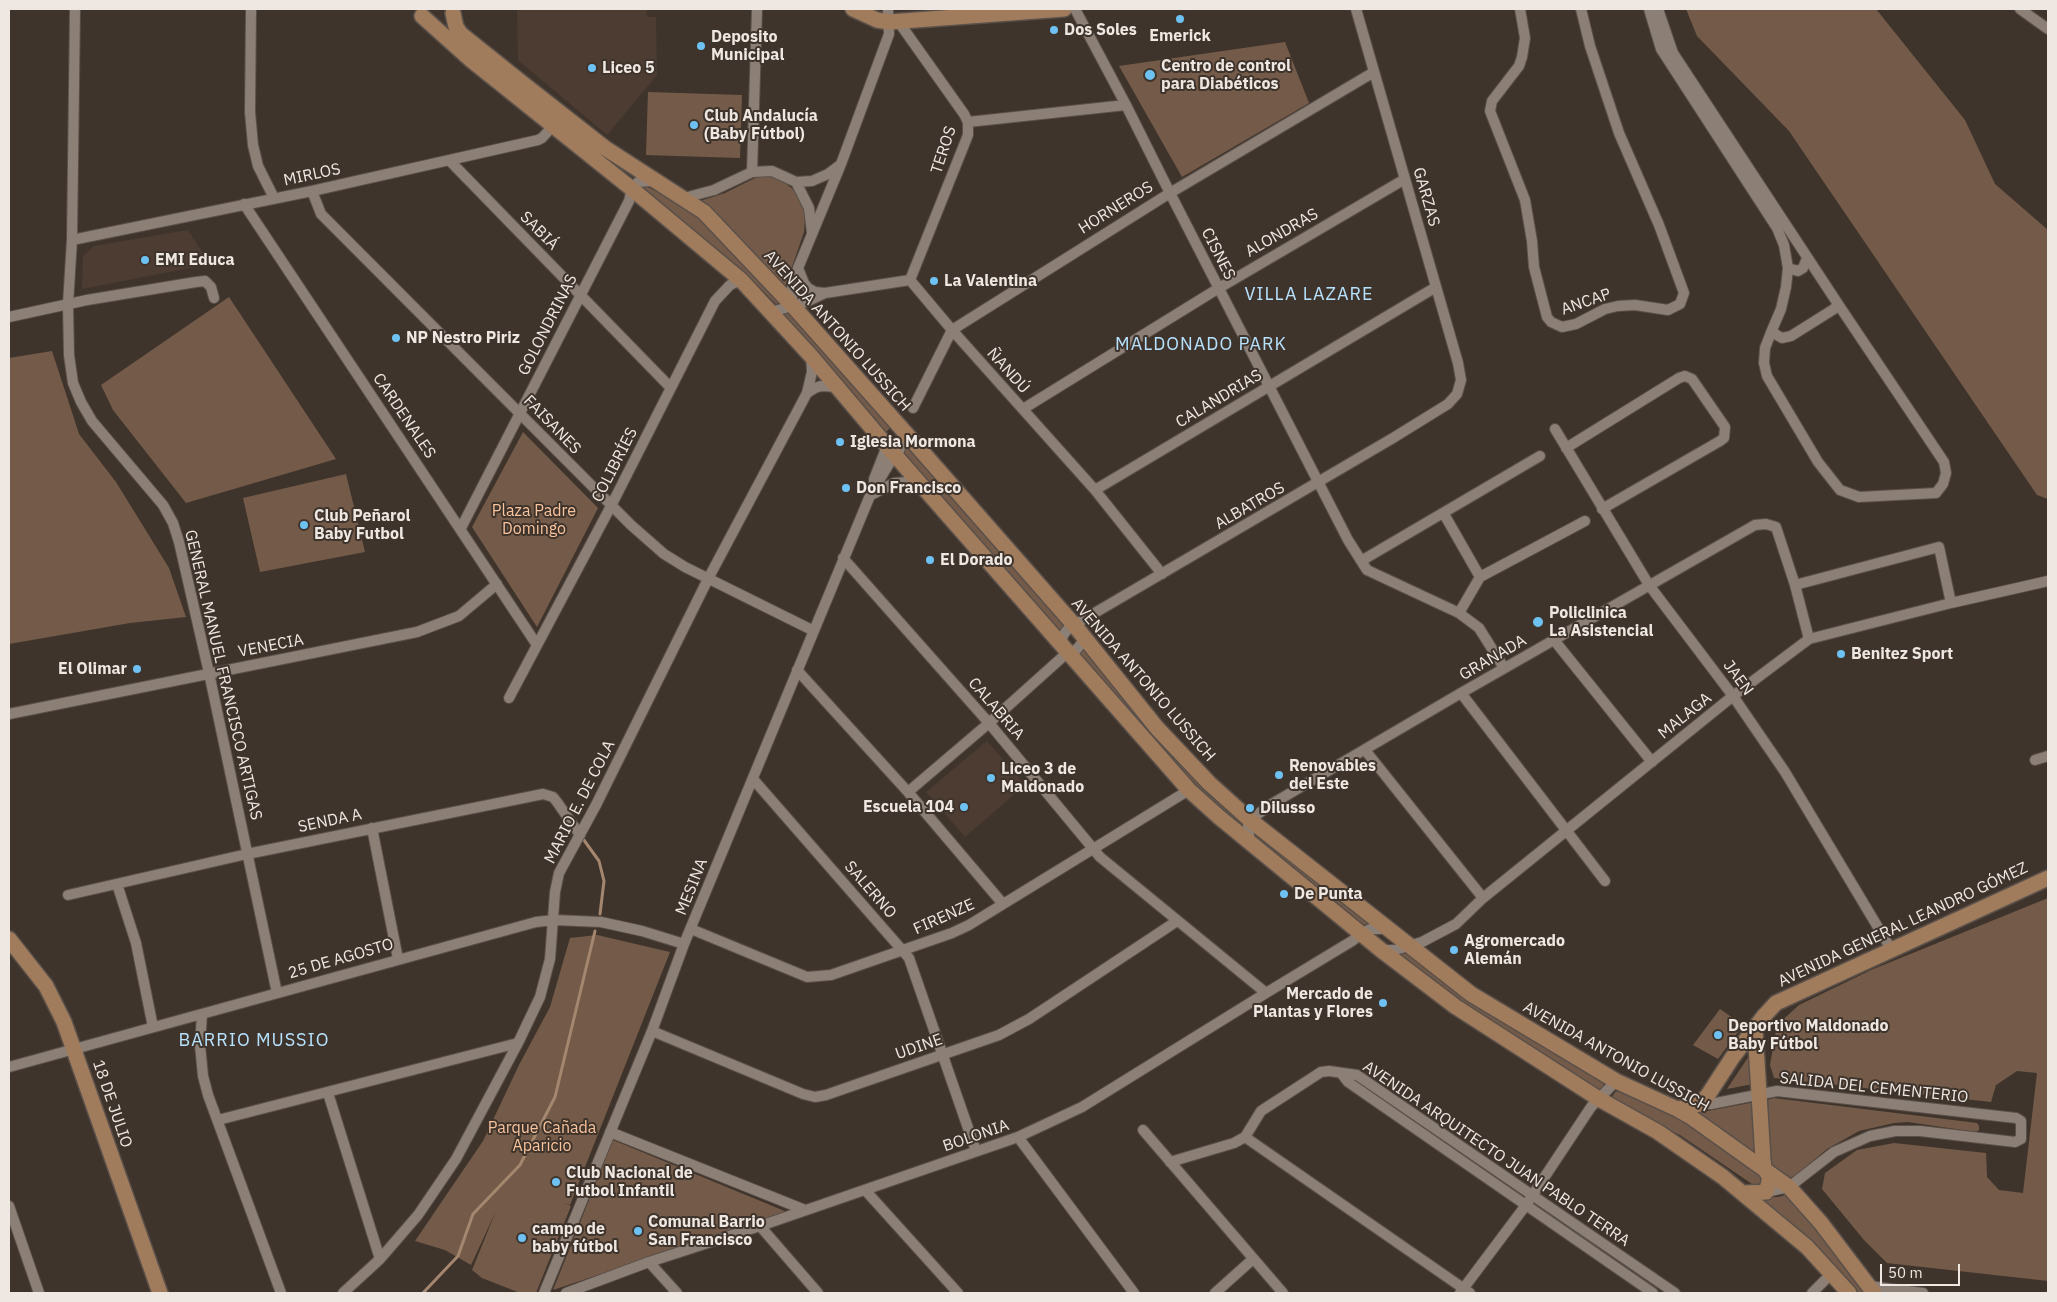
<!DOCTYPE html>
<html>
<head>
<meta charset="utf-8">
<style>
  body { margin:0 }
  #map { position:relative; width:2057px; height:1302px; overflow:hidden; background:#3f342c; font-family:"IBM Plex Sans",sans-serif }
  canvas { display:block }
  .frame { position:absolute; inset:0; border:10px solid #eee7e2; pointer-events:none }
  .scale { position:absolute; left:1880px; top:1264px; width:80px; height:22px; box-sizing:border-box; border:2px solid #eee7e2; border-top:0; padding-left:6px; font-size:15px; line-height:18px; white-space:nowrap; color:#eee7e2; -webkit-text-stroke:4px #3f342c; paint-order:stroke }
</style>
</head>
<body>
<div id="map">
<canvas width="2057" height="1302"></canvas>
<div class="frame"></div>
<div class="scale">50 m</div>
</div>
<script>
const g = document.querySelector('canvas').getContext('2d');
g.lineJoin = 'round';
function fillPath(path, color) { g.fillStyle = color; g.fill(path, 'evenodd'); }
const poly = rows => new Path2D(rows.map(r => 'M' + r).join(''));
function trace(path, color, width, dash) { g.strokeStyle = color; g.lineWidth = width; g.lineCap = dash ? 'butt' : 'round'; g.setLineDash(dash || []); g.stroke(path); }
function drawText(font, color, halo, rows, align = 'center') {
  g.font = font + ' "IBM Plex Sans",sans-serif'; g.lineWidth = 4; g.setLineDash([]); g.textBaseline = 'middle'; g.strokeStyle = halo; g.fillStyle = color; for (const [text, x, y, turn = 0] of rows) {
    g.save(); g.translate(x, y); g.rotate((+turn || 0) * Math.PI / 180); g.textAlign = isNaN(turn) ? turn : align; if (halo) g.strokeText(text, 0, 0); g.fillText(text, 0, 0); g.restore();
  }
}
const built = poly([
  [517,9,646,9,647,17,656,17,657,75,607,135,518,60],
  [188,230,210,264,82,289,83,256,94,246],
  [987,741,1025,785,965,837,926,792]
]);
const green = poly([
  [1686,9,1876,9,1965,120,1995,184,2048,230,2048,499,2037,495,1789,131,1697,36],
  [1285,42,1309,103,1182,177,1119,66],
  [648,92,742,95,740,158,646,155],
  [766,176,774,176,782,180,796,192,804,208,805,217,804,232,785,287,700,201,725,193,757,177],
  [644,185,697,213,779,301,779,303,776,304,756,284,640,186],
  [229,297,336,459,186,503,113,410,101,385],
  [789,312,892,426,885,433,779,313],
  [52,351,79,434,116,482,169,568,186,617,130,623,9,644,9,358],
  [523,432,598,508,537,627,472,527],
  [907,445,1067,624,1061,629,1059,634,902,454],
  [346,474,365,552,260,572,243,498],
  [1084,646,1242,818,1244,832,1192,784,1076,653],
  [1253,827,1374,924,1361,925,1255,841],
  [2048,898,2048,1281,1887,1263,1864,1240,1822,1189,1825,1173,1857,1150,1894,1143,1986,1153,1987,1177,1999,1190,2023,1193,2037,1073,2017,1071,1996,1085,1991,1102,1774,1078,1770,1065,1777,1025,1799,1005,1871,970],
  [597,935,670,952,570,1205,563,1203,571,1206,536,1293,520,1293,482,1278,472,1270,496,1211,471,1265,445,1250,415,1241,483,1141,519,1065,550,1007,570,938],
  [1410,953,1604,1081,1603,1088,1600,1091,1464,1006,1397,954],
  [1720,1009,1743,1025,1718,1059,1693,1045],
  [1751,1053,1753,1084,1727,1089],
  [1622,1091,1691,1123,1764,1176,1762,1184,1755,1186,1680,1135,1653,1124,1611,1099,1615,1092],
  [1774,1098,1977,1123,1979,1126,1979,1130,1976,1132,1908,1122,1894,1123,1859,1131,1827,1149,1796,1175,1787,1179,1770,1164,1764,1101],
  [1755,1102,1756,1155,1697,1113],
  [613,1140,787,1212,553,1290],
  [1789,1194,1867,1293,1856,1293,1757,1197,1778,1197]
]);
const stream = poly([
  [581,836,599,861,604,881,600,914],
  [423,1293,458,1256,473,1214,520,1165,555,1097,595,931]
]);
const street = poly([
  [75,9,72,240,68,304,69,355,73,383,81,402,92,421,163,505,173,523,179,542,209,673,277,993],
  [251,9,250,112,253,145,258,166,274,198],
  [1075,9,1126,105,1170,193,1348,540,1367,570,1459,613,1479,628,1504,668],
  [1520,9,1525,38,1522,57,1519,66,1492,101,1490,111,1525,200,1532,241,1534,267,1547,317,1551,322,1562,327,1576,324,1605,309,1618,306,1635,305,1668,310,1680,304,1684,293,1659,225,1619,133,1590,46,1581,9],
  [1649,9,1661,49,1777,228,1784,245,1788,268,1786,287,1781,309,1772,330,1775,334,1782,338,1791,336,1834,309,1838,304,1673,53,1658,9],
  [2020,9,2048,29],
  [898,21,964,114,968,122,968,135,910,280],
  [968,122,1126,105],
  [449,160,671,388],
  [752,172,757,9],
  [796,182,812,181,828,174,840,165],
  [312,191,321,214,631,525,664,554,685,567,814,631],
  [684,198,714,190,752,172,772,171,796,182,809,208,812,233],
  [244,204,537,645],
  [72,240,312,191,538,140,542,138,552,127],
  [798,268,804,283,808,288,815,292,825,293],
  [1788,268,1798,271,1803,268,1807,258],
  [793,306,791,291,798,268,841,164,889,34,888,9],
  [771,312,806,302,825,293,910,280,952,330,1095,490,1162,574],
  [9,317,87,300,196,282,205,281,211,287,214,298],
  [1772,330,1765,348,1764,363,1767,376,1818,462,1840,490,1859,497,1936,493,1943,484,1946,473,1944,462,1838,304],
  [807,393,815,388,821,386,837,387],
  [913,408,952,330,1170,193,1374,72],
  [1023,409,1219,288,1405,179],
  [1555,429,1649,585,1733,696,1785,772,1891,949],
  [1566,448,1679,378,1685,376,1692,379,1725,427,1724,438,1720,441,1602,509],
  [877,484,895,454,899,451,906,433],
  [1095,490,1436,287],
  [873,494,894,483,920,481],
  [1444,514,1480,577],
  [461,528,629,201,632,189,638,182,651,181,656,183],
  [843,558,989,723,1100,857,1266,993],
  [1361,561,1540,456],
  [1795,585,1939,547,1951,603],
  [1459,613,1480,577,1585,521],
  [1554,640,1652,762],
  [1060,644,1064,634,1069,628,1393,438,1448,404,1457,394,1461,380,1458,363,1356,9],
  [797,670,908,792,1003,904],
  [1461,693,1605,881],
  [509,698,611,506,715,301,730,285,741,280],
  [9,714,417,632,459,616,497,584],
  [1365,750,1483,898],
  [2035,760,2048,756],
  [753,779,909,958,976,1151],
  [908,792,989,723,1068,652,1076,650,1081,644,1084,638],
  [372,828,398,959],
  [1250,844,1248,826,1250,820,1270,805,1461,693,1755,525,1766,524,1776,527,1795,585,1809,639],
  [117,884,136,943,153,1027],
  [68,895,247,854,543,794,553,797,557,802,580,835],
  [691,929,807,977,831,975,952,933,969,925,1189,790],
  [1381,950,1395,950,1422,942,1456,924,1483,898,1733,696,1809,639,1951,603,2048,581],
  [202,1014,200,1045,203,1076,208,1095,281,1293],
  [652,1031,803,1094,815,1097,826,1095,999,1035,1029,1019,1177,921],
  [9,1067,536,922,554,920,601,922,642,931,684,944],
  [1341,1073,1348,1082,1653,1293],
  [328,1093,380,1259],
  [1700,1104,1711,1104,1777,1091,2016,1118,2021,1121,2021,1139,2015,1142,1920,1131,1895,1131,1870,1136,1834,1152,1789,1187,1766,1192],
  [218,1120,518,1043],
  [1143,1130,1283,1293],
  [610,1132,805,1210],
  [1018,1137,1134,1293],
  [1245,1137,1470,1293],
  [1170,1162,1234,1143,1245,1137,1261,1111,1321,1072,1329,1071,1357,1075,1675,1293],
  [865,1190,958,1293],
  [9,1206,39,1293],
  [760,1226,818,1293],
  [649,1262,677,1293],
  [1869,1286,1923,1293],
  [343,1293,380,1259,418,1215,456,1159,518,1043,540,997,550,959,555,892,559,873,596,805,708,579,807,393,812,372,811,356],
  [544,1293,652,1031,684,944,874,486,874,479,887,446],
  [566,1293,649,1262,760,1226,1018,1137,1082,1107,1266,993,1352,941,1361,934,1370,929,1388,929],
  [1215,1293,1253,1259],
  [1460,1293,1526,1205,1591,1107,1616,1081],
  [1812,1293,1832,1273]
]);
const secondary = poly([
  [853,9,877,20,889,22,1064,9],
  [453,13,456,27,461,34,521,82,605,148,704,212,793,306,918,447,1075,626,1157,728,1209,783,1250,820,1471,994,1616,1081,1677,1109,1691,1117,1789,1187,1821,1223,1874,1293],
  [422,16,471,60,632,189,741,280,811,356,887,446,1189,790,1219,817,1381,950,1456,1007,1599,1099,1658,1132,1723,1177,1807,1247,1849,1293],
  [9,939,46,986,64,1022,160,1293],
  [1677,1109,1700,1104,1708,1095,1732,1058,1764,1016,1776,1003,2048,878],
  [1745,1193,1766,1192,1769,1182,1769,1176,1764,1168,1763,1159,1755,1029]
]);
const markers = [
  [1180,19,5,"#6ec2f3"],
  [1054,30,5,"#6ec2f3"],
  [701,46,5,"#6ec2f3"],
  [592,68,5,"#6ec2f3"],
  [1150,75,6,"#6ec2f3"],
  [694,125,5,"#6ec2f3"],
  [145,260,5,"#6ec2f3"],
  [934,281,5,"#6ec2f3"],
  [396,338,5,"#6ec2f3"],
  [840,442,5,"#6ec2f3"],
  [846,488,5,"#6ec2f3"],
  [304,525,5,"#6ec2f3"],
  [930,560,5,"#6ec2f3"],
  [1538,622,6,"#6ec2f3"],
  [1841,654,5,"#6ec2f3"],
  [137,669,5,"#6ec2f3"],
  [1279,775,5,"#6ec2f3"],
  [991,778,5,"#6ec2f3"],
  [964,807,5,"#6ec2f3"],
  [1250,808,5,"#6ec2f3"],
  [1284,894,5,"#6ec2f3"],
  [1454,950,5,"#6ec2f3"],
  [1383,1003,5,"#6ec2f3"],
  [1718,1035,5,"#6ec2f3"],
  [556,1182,5,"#6ec2f3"],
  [638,1231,5,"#6ec2f3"],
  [522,1238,5,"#6ec2f3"]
];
const poiNames = [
  ["Dos Soles",1064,30],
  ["Emerick",1180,36,"center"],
  ["Deposito",711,37],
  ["Municipal",711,55],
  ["Centro de control",1161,66],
  ["para Diabéticos",1161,84],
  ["Liceo 5",602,68],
  ["Club Andalucía",704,116],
  ["(Baby Fútbol)",704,134],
  ["EMI Educa",155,260],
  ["La Valentina",944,281],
  ["NP Nestro Piriz",406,338],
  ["Iglesia Mormona",850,442],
  ["Don Francisco",856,488],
  ["Club Peñarol",314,516],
  ["Baby Futbol",314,534],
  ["El Dorado",940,560],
  ["Policlinica",1549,613],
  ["La Asistencial",1549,631],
  ["Benitez Sport",1851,654],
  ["El Olimar",127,669,"right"],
  ["Renovables",1289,766],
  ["del Este",1289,784],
  ["Liceo 3 de",1001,769],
  ["Maldonado",1001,787],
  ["Escuela 104",954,807,"right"],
  ["Dilusso",1260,808],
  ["De Punta",1294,894],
  ["Agromercado",1464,941],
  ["Alemán",1464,959],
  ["Mercado de",1373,994,"right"],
  ["Plantas y Flores",1373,1012,"right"],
  ["Deportivo Maldonado",1728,1026],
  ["Baby Fútbol",1728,1044],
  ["Club Nacional de",566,1173],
  ["Futbol Infantil",566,1191],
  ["Comunal Barrio",648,1222],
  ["San Francisco",648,1240],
  ["campo de",532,1229],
  ["baby fútbol",532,1247]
];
const streetNames = [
  ["TEROS",944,150,-72],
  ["MIRLOS",312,175,-12],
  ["GARZAS",1426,197,74],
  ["HORNEROS",1116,208,-32],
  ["SABIÁ",539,231,45],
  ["ALONDRAS",1282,233,-30],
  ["CISNES",1218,254,63],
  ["ANCAP",1586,302,-19],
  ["GOLONDRINAS",548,325,-63],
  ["AVENIDA ANTONIO LUSSICH",837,331,48],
  ["ÑANDÚ",1008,371,48],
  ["CALANDRIAS",1219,399,-31],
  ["CARDENALES",404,416,56],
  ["FAISANES",552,425,46],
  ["COLIBRÍES",615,465,-63],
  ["ALBATROS",1250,506,-30],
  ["VENECIA",271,646,-11],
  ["GRANADA",1493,658,-30],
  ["GENERAL MANUEL FRANCISCO ARTIGAS",223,675,77],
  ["JAEN",1738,678,54],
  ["AVENIDA ANTONIO LUSSICH",1143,680,49],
  ["CALABRIA",996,709,49],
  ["MALAGA",1685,716,-39],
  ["MARIO E. DE COLA",580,802,-63],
  ["SENDA A",330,821,-12],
  ["MESINA",692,887,-68],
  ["SALERNO",870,890,49],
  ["FIRENZE",944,917,-24],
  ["AVENIDA GENERAL LEANDRO GÓMEZ",1903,925,-25],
  ["25 DE AGOSTO",341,959,-16],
  ["UDINE",919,1047,-19],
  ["AVENIDA ANTONIO LUSSICH",1616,1057,29],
  ["SALIDA DEL CEMENTERIO",1874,1088,6],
  ["18 DE JULIO",112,1104,71],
  ["BOLONIA",976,1136,-19],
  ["AVENIDA ARQUITECTO JUAN PABLO TERRA",1496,1154,34]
];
const parkNames = [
  ["Plaza Padre",534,511],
  ["Domingo",534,529],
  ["Parque Cañada",542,1128],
  ["Aparicio",542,1146]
];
const neighbourhoodNames = [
  ["VILLA LAZARE",1309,295],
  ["MALDONADO PARK",1201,345],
  ["BARRIO MUSSIO",254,1041]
];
fillPath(built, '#4d3c32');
fillPath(green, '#745b49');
trace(stream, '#a5866f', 3);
trace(street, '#5a504a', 12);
trace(secondary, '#5a504a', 18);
trace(street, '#8c7f76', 10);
trace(secondary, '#a17c5c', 15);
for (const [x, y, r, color] of markers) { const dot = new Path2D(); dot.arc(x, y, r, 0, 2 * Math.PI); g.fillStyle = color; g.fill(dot); trace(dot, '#3f342c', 2); }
drawText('bold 16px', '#eee7e2', '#3f342c', poiNames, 'left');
drawText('16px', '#eee7e2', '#3f342c', streetNames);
drawText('16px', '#f9c39d', '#3f342c', parkNames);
g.letterSpacing = '1px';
drawText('18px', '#b6e2fe', '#3f342c', neighbourhoodNames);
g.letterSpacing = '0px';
</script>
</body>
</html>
